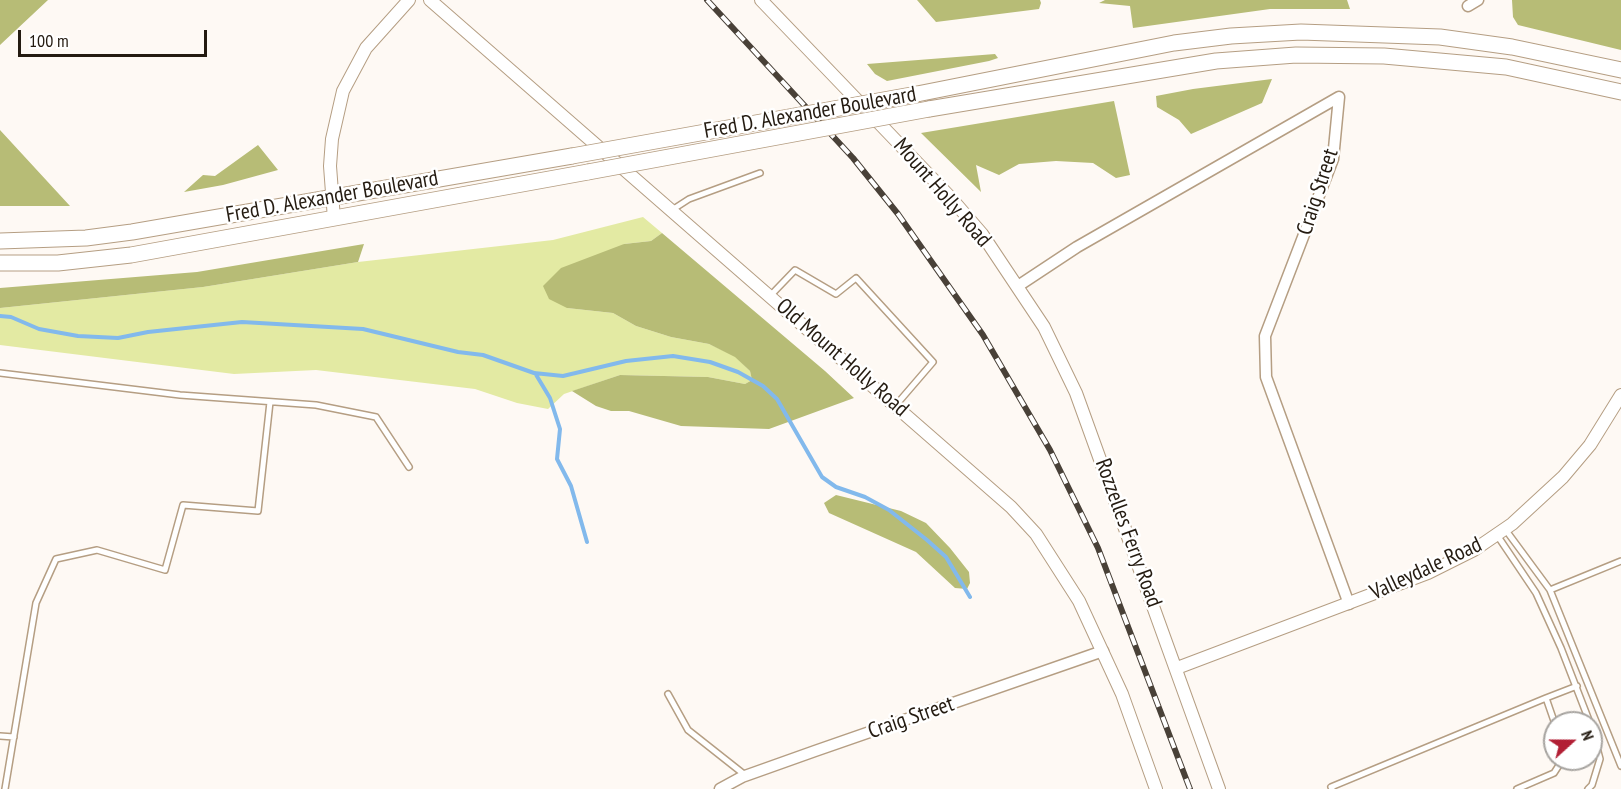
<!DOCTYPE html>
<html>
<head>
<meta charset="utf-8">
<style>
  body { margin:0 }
  #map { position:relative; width:1621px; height:789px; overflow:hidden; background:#fef9f4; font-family:"PT Sans Narrow",sans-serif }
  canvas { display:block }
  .north { position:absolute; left:1543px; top:711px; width:60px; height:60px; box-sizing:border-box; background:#fff; border:2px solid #a7a4a0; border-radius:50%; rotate:69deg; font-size:16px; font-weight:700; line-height:24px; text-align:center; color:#241b11 }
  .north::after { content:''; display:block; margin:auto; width:21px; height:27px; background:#b21f35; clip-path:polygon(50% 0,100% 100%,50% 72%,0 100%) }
  .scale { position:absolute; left:18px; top:30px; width:189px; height:27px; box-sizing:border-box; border:3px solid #241b11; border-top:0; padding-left:8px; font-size:18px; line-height:21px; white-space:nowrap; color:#241b11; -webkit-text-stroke:4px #fff; paint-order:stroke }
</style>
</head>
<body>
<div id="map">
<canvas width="1621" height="789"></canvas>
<div class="north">N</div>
<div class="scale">100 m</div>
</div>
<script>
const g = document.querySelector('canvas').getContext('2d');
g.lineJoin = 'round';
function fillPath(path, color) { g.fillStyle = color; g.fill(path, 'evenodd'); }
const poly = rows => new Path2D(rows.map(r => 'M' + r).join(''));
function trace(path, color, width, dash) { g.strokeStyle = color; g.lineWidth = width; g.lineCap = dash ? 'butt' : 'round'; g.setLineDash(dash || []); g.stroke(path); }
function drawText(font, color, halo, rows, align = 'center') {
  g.font = font + ' "PT Sans Narrow",sans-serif'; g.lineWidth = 5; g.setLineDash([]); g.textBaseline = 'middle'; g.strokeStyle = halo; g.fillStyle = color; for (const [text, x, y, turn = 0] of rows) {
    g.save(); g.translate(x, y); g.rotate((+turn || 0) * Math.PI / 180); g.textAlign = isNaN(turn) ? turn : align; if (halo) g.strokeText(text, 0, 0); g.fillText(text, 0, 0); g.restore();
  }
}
const green = poly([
  [643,217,662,233,651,241,624,244,567,308,613,313,636,326,671,337,709,344,735,356,750,371,752,380,745,384,708,377,620,375,564,394,548,409,517,403,475,389,316,370,234,374,0,345,0,308,203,287,358,262,553,240]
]);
const forest = poly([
  [0,0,48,0,0,45],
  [917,0,1040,0,1041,3,1039,9,936,22],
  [1105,0,1347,0,1350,9,1270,9,1133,28,1130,6,1099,3],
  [1512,0,1621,0,1621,50,1518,25,1513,17],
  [995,54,998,58,989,61,887,81,875,74,867,64],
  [1272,79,1262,103,1191,134,1179,120,1157,107,1156,96,1193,89],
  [1114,101,1130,175,1116,178,1093,163,1056,161,1019,164,999,175,976,165,981,192,921,133],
  [0,130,70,206,0,206],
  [258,145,278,170,223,185,184,192,203,175,215,176],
  [662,233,825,371,854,398,769,429,681,426,629,411,611,411,596,406,572,391,620,375,708,377,745,384,752,380,750,371,735,357,709,344,671,337,636,326,613,313,567,308,549,299,543,286,561,268,624,244,651,241],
  [364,244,358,262,203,287,0,308,0,288,197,272],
  [836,495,901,511,926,523,950,548,969,572,970,583,967,589,955,588,916,552,829,513,824,503]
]);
const stream = poly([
  [0,316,11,317,39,329,78,336,118,338,148,332,242,322,363,329,458,352,483,355,534,373,563,376,626,361,673,356,710,362,738,372,763,386,777,399,822,477,836,487,865,497,889,510,927,540,946,557,970,597],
  [535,373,550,398,560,429,557,459,571,486,587,542]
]);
const service = poly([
  [672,210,689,199,760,173],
  [770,296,795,270,836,294,856,278,933,362,896,405],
  [0,373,180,395,316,405,376,417,409,467],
  [1505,529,1550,590,1621,766],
  [1497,535,1536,593,1561,648,1590,723],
  [1550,590,1621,561],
  [668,694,688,730,745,775],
  [1555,724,1546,698,1577,686],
  [0,736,14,737],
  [5,789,36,603,56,559,97,550,165,570,183,505,258,511,270,402],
  [1332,789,1331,787,1546,698],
  [1517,789,1554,773,1563,759],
  [1588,789,1592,785,1600,759,1591,725]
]);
const minor = poly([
  [1468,6,1478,0],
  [1018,286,1077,247,1339,97,1333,159,1265,336,1266,377,1349,604],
  [720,789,742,777,815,751,1103,651]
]);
const tertiary = poly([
  [430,0,1011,507,1036,534,1079,601,1122,694,1156,789],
  [761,0,950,197,982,234,1044,327,1076,393,1219,789],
  [334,219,330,166,332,139,343,91,366,48,409,0],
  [1177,668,1428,573,1474,550,1512,524,1563,477,1590,445,1621,395]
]);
const secondary = poly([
  [917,94,1174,43,1231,36,1301,32,1440,37,1512,47,1621,70],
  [929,109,1216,61,1296,55,1384,56,1506,67,1621,92],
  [0,241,86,238,132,232,572,156],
  [0,263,58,263,131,255,588,172]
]);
const rail = poly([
  [707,0,853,158,898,214,983,335,1050,450,1098,548,1190,789]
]);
const secondaryBridge = poly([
  [572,156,917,94],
  [588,172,929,109]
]);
const streetNames = [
  ["Fred D. Alexander Boulevard",810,113,-10],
  ["Craig Street",1318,192,-72],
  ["Mount Holly Road",942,193,49],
  ["Fred D. Alexander Boulevard",332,197,-10],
  ["Old Mount Holly Road",842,358,41],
  ["Rozzelles Ferry Road",1128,533,70],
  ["Valleydale Road",1426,569,-25],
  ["Craig Street",911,718,-19]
];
fillPath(green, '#e3eaa3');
fillPath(forest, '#b7bc76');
trace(stream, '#82b9ec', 4);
trace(service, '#b59e83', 8);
trace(minor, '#b59e83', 13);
trace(tertiary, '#b59e83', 14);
trace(secondary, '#b59e83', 17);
trace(service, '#fff', 5);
trace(minor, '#fff', 10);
trace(tertiary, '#fff', 12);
trace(secondary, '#fff', 15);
trace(rail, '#494138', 6);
trace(rail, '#fff', 4, [11]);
trace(secondaryBridge, '#b59e83', 17, []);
trace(secondaryBridge, '#fff', 15);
drawText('22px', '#241b11', '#fff', streetNames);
</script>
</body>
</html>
